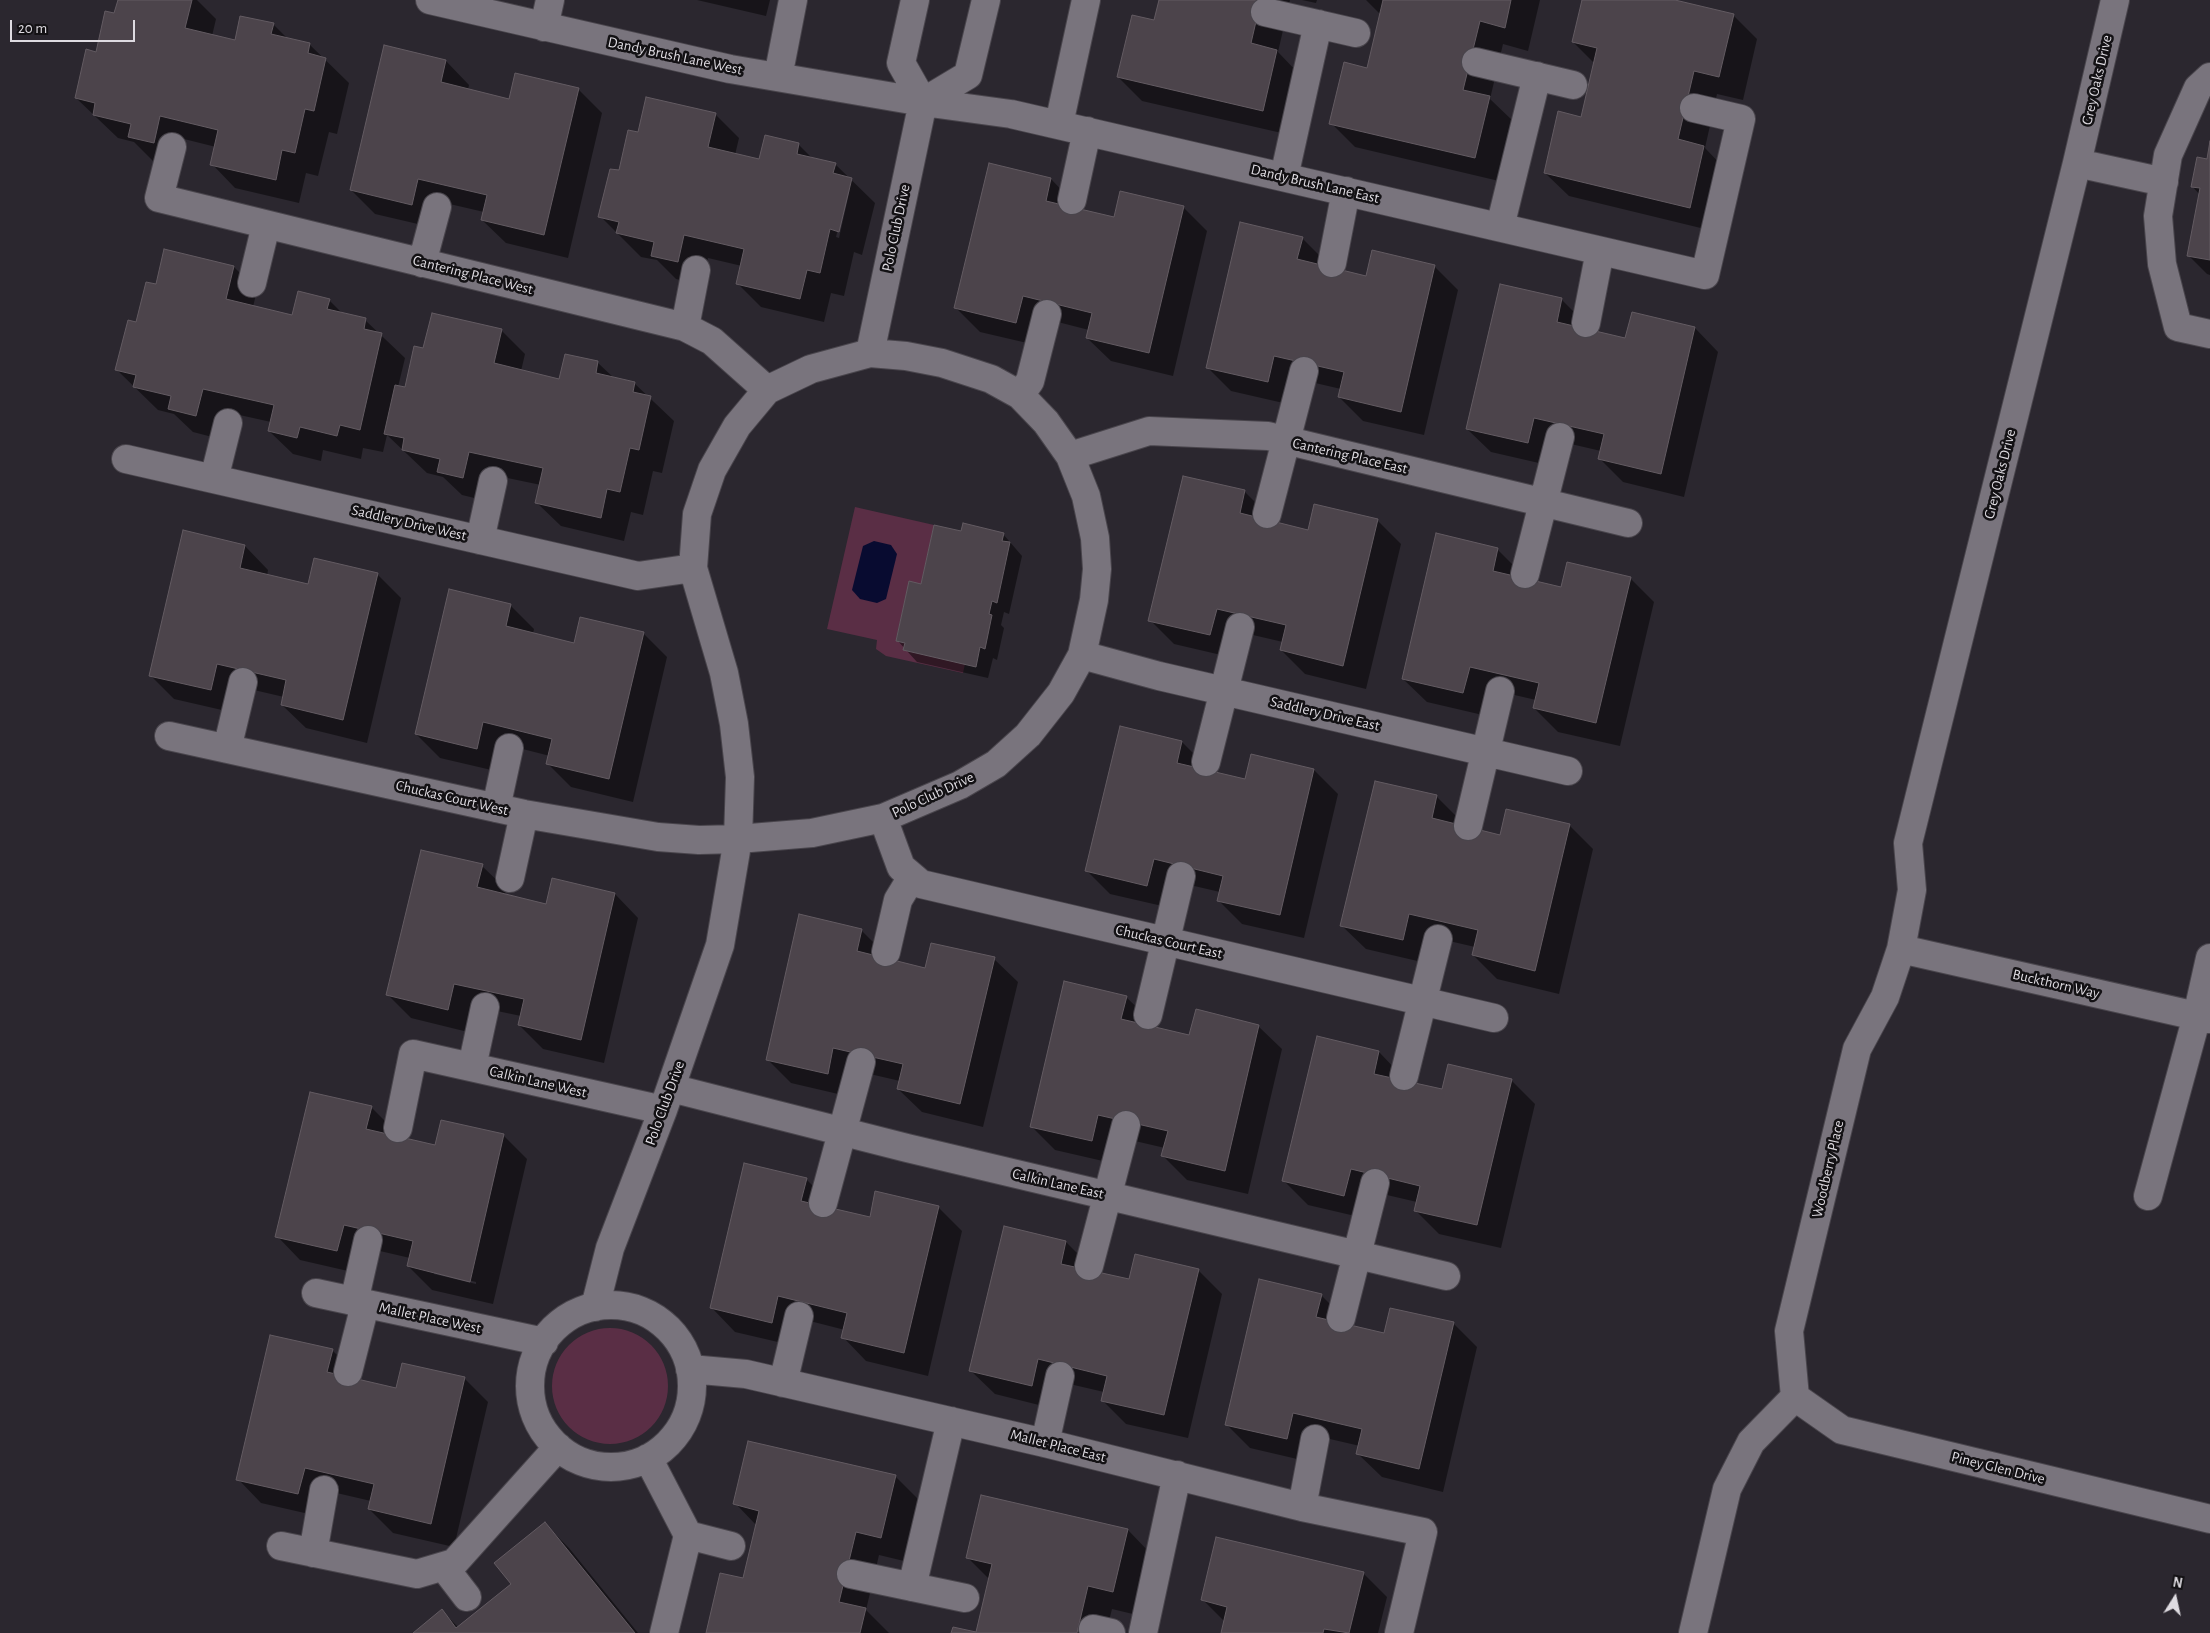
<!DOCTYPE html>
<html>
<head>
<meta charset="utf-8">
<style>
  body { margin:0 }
  #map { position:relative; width:2210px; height:1633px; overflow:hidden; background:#2b272f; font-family:"Alegreya Sans",sans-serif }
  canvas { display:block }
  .north { position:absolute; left:2150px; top:1573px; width:50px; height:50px; -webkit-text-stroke:4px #131114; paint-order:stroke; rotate:10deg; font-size:14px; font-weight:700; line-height:20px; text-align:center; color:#dedbe1 }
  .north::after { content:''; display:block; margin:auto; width:18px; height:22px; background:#dedbe1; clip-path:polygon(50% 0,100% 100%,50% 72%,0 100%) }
  .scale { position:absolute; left:10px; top:20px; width:125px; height:22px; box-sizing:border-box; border:2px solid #dedbe1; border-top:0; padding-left:6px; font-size:15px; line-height:18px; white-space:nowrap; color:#dedbe1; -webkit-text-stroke:4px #131114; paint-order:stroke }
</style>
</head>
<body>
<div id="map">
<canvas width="2210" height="1633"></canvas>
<div class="north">N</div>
<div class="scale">20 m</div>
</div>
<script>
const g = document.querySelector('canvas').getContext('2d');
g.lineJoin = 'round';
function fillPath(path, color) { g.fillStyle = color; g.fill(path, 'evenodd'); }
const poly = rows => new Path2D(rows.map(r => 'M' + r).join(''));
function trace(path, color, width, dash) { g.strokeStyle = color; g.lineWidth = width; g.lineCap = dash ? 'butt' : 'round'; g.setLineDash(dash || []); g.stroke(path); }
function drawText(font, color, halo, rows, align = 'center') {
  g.font = font + ' "Alegreya Sans",sans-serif'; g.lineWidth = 5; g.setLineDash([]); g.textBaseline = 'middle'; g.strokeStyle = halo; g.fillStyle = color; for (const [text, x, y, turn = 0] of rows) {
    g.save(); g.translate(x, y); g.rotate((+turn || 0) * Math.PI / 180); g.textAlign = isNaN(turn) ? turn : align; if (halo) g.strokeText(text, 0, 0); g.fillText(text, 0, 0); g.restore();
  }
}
const green = poly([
  [855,507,934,525,921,584,909,582,896,640,905,643,904,650,965,664,963,673,886,656,876,649,877,640,827,629],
  '552 1386a58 58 0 1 1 116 0a58 58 0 1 1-116 0Z'
]);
const water = poly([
  [874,541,891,545,897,554,886,599,877,603,860,599,852,590,863,546]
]);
const shadow = poly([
  [119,0,197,0,216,19,212,36,235,41,273,24,288,39,309,44,349,83,337,134,329,132,318,176,306,173,299,203,235,188,212,164,216,147,184,139,177,166,153,161,134,142,118,138,76,98,115,15],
  [697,0,770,0,766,16],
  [1161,0,1290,0,1278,52,1300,75,1286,134,1142,101,1118,77,1155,22],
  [1302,0,1317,0,1316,3],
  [1366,0,1540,0,1528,51,1503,44,1490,99,1513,121,1499,181,1355,147,1331,123,1368,69,1381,15],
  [1583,0,1670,0,1733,15,1757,39,1743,100,1717,94,1705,148,1727,171,1713,231,1569,196,1545,173,1582,118,1595,64,1573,42],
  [446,61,469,85,468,90,510,100,578,89,602,113,568,258,506,243,482,220,484,212,441,202,435,228,375,214,351,190],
  [715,114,739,138,735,155,760,160,798,144,813,159,835,164,875,203,862,255,854,252,844,296,831,293,824,322,761,307,738,284,742,266,708,258,701,285,676,279,657,260,641,257,600,216,639,133],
  [848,187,850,189,839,238,836,237],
  [2210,148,2210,275,2207,274,2189,256,2200,195,2192,186,2208,161],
  [1051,179,1074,203,1073,208,1115,218,1183,207,1207,231,1173,376,1111,361,1087,338,1089,330,1046,319,1040,346,980,332,956,308],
  [1302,238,1326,262,1325,267,1367,277,1435,267,1458,290,1424,435,1363,421,1339,397,1341,389,1298,379,1292,405,1231,391,1207,367],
  [234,267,257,290,253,307,293,316,329,300,344,315,365,320,405,358,398,387,405,388,424,350,501,330,525,354,521,371,560,380,598,363,614,378,634,383,674,421,662,473,653,471,643,515,631,512,624,541,561,526,537,503,541,485,493,475,487,501,462,495,443,477,427,473,387,435,383,452,363,448,361,459,323,450,321,461,293,454,269,431,271,422,226,412,220,439,193,432,174,414,158,410,117,370,157,286],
  [1501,285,1562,300,1585,323,1584,329,1626,339,1695,328,1718,352,1684,497,1623,482,1599,458,1601,451,1558,441,1552,466,1491,452,1467,429],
  [1245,492,1268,515,1267,521,1309,531,1377,520,1401,544,1366,689,1305,674,1281,650,1283,642,1240,632,1234,658,1174,644,1150,620],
  [962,532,1003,534,1022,556,1009,614,1004,612,1001,625,1004,628,997,660,993,658,988,678,917,662,897,640,922,585],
  [245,546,268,570,267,576,309,586,377,574,401,598,367,743,306,728,282,705,284,697,241,687,235,713,174,699,150,675],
  [1498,550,1521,573,1520,578,1562,589,1630,578,1654,602,1620,746,1558,732,1534,708,1536,700,1493,690,1487,716,1427,702,1403,679],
  [510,605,534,629,533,634,575,644,643,633,667,657,633,802,571,787,548,764,550,756,507,745,500,772,440,758,416,734],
  [1182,742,1205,765,1204,771,1246,781,1252,756,1314,770,1338,794,1304,938,1242,924,1218,900,1220,892,1177,882,1171,908,1110,894,1087,871],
  [1437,797,1460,820,1459,826,1501,836,1569,825,1593,849,1559,994,1497,979,1473,955,1475,947,1432,937,1426,963,1366,949,1342,926],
  [482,866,506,889,505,895,547,905,615,894,638,918,604,1063,543,1049,519,1025,521,1016,478,1007,472,1033,411,1018,388,995],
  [861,930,885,954,884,959,926,969,994,959,1018,982,983,1127,922,1112,898,1089,900,1081,857,1071,851,1097,791,1083,767,1059],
  [1126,997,1150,1020,1148,1026,1190,1036,1258,1026,1282,1049,1248,1194,1187,1180,1163,1156,1165,1148,1122,1138,1116,1164,1055,1150,1031,1126],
  [1379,1052,1402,1076,1401,1081,1443,1091,1511,1080,1535,1104,1501,1248,1439,1234,1415,1210,1417,1202,1374,1192,1368,1219,1308,1205,1284,1181],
  [371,1107,395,1131,394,1137,436,1147,442,1121,504,1136,527,1159,493,1304,432,1290,408,1266,410,1258,367,1248,361,1274,300,1260,277,1236],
  [434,1272,476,1282,476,1284,434,1274],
  [806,1179,830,1203,828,1209,871,1219,938,1207,962,1231,928,1376,866,1361,843,1337,845,1330,802,1319,795,1346,735,1332,712,1308],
  [1066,1242,1089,1265,1088,1271,1130,1281,1198,1270,1222,1294,1188,1438,1126,1424,1102,1400,1104,1392,1061,1382,1055,1409,995,1394,971,1371],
  [1321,1295,1345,1319,1343,1325,1385,1335,1453,1323,1477,1347,1443,1492,1382,1477,1358,1454,1360,1446,1317,1436,1310,1462,1250,1448,1226,1424],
  [332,1350,356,1374,355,1380,397,1389,403,1364,465,1379,488,1402,454,1547,393,1533,369,1509,371,1501,328,1491,322,1517,261,1503,238,1479],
  [895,1476,919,1500,904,1561,879,1555,866,1610,889,1633,707,1633,744,1580,757,1526,735,1503],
  [545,1524,569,1548,638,1633,415,1633,442,1611,459,1628,513,1584],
  [1128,1530,1151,1554,1137,1615,1112,1609,1106,1633,977,1633,989,1579,967,1557],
  [1363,1573,1387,1597,1378,1633,1222,1633,1225,1622,1203,1600]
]);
const building = poly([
  [118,0,192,0,185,28,235,40,240,16,274,23,271,34,310,43,308,53,326,58,314,111,305,109,295,153,282,150,276,180,210,165,218,130,160,116,154,143,128,137,131,124,93,115,95,103,75,98,86,49,96,52,105,11,114,13,118,0],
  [1159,0,1261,0,1251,43,1277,50,1263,111,1117,77,1132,15,1154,20,1159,0],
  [1383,0,1511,0,1505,28,1480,21,1463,90,1490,96,1475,158,1329,124,1344,62,1367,68,1383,0],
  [1582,0,1675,0,1734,14,1719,77,1694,71,1678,139,1704,146,1690,208,1544,173,1558,111,1581,117,1597,48,1572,42,1582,0],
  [384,45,446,60,441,82,509,99,515,73,579,88,544,235,481,220,487,195,418,179,412,205,350,190,384,45],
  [646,97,716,113,708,147,759,159,765,135,799,143,797,154,836,163,833,173,852,178,839,232,830,229,820,273,807,270,800,299,736,284,744,249,684,235,678,262,651,256,654,242,616,233,619,222,598,217,610,169,619,170,628,130,638,132,646,97],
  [2210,141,2210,260,2187,256,2200,188,2191,187,2197,157,2207,159,2210,141],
  [989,163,1051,178,1046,201,1114,217,1120,191,1184,206,1149,353,1086,338,1092,313,1023,296,1016,323,954,308,989,163],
  [1240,222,1303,237,1297,259,1366,276,1372,250,1435,265,1401,412,1338,397,1344,372,1274,356,1268,382,1206,368,1240,222],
  [164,249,234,266,226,299,292,315,298,291,330,299,327,309,366,318,364,329,382,333,360,430,340,425,337,436,300,427,297,438,268,431,274,405,203,389,196,416,168,409,171,396,133,387,136,375,115,370,128,320,136,322,146,282,156,284,164,249],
  [1500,284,1562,298,1557,322,1625,338,1632,312,1695,327,1661,474,1598,459,1604,434,1534,418,1528,443,1466,429,1500,284],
  [432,313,502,329,494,363,559,379,565,354,598,361,596,373,635,382,633,392,651,396,639,450,630,448,620,492,607,489,601,518,535,503,543,468,469,452,463,478,437,472,440,459,402,450,404,438,384,434,395,385,405,387,414,346,423,348,432,313],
  [1183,476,1245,490,1240,513,1308,530,1314,504,1378,519,1343,666,1280,650,1286,625,1217,609,1210,635,1148,621,1183,476],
  [963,523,1004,533,1002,541,1010,542,997,603,992,601,989,614,992,615,985,649,980,647,976,667,903,650,905,643,896,641,909,581,921,584,934,525,961,531,963,523],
  [183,530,245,545,240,568,308,584,314,558,378,573,343,720,281,705,286,680,217,664,211,690,149,676,183,530],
  [1436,533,1498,548,1493,571,1561,587,1567,562,1631,577,1596,723,1533,708,1539,683,1470,667,1463,693,1402,679,1436,533],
  [449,589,511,604,506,626,574,643,580,617,644,632,609,779,546,764,552,739,483,722,477,749,415,734,449,589],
  [1120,726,1182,741,1177,763,1245,779,1251,754,1314,769,1280,915,1217,901,1223,876,1154,859,1147,886,1085,871,1120,726],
  [1375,781,1437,795,1432,818,1500,835,1506,809,1570,824,1535,971,1472,955,1478,930,1409,914,1403,940,1340,926,1375,781],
  [421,850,483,864,477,887,546,904,552,878,615,893,581,1040,518,1025,524,999,454,984,448,1010,386,995,421,850],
  [799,914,862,929,857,951,925,968,931,943,995,957,960,1104,897,1089,903,1064,833,1048,828,1074,766,1060,799,914],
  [1064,981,1127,996,1121,1019,1189,1035,1196,1009,1259,1025,1225,1171,1161,1156,1168,1131,1098,1115,1092,1141,1030,1127,1064,981],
  [1317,1036,1379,1051,1374,1074,1442,1089,1448,1064,1512,1079,1477,1225,1414,1211,1420,1186,1351,1169,1344,1196,1282,1181,1317,1036],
  [310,1092,372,1106,366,1129,435,1145,441,1120,504,1134,470,1282,407,1266,413,1241,344,1225,337,1251,275,1237,310,1092],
  [744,1163,807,1178,801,1201,870,1217,875,1191,939,1206,904,1353,841,1338,847,1313,778,1296,772,1323,710,1308,744,1163],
  [1004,1226,1066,1241,1061,1264,1129,1279,1135,1254,1199,1269,1164,1415,1101,1401,1107,1376,1038,1359,1032,1386,969,1371,1004,1226],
  [1259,1279,1322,1294,1316,1317,1384,1333,1390,1308,1454,1322,1419,1469,1356,1454,1362,1429,1293,1413,1287,1439,1225,1425,1259,1279],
  [270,1335,333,1349,327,1372,396,1388,402,1363,465,1377,431,1524,368,1509,374,1484,305,1468,298,1494,236,1480,270,1335],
  [748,1441,896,1475,881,1538,856,1532,839,1602,866,1608,860,1633,706,1633,720,1573,743,1578,759,1511,733,1504,748,1441],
  [981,1495,1128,1529,1113,1592,1088,1586,1077,1633,951,1633,953,1627,976,1632,992,1564,966,1558,981,1495],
  [545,1522,635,1633,413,1633,442,1609,456,1628,511,1584,494,1563,545,1522],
  [1216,1537,1364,1572,1349,1633,1324,1629,1323,1633,1221,1633,1227,1607,1201,1600,1216,1537]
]);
const minor = poly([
  [430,0,730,69,923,102,1011,114,1705,275,1741,119,1694,108],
  [1265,12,1356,33],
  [544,27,550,0],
  [1476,62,1573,85],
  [778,77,793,0],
  [2210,77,2198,88,2168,155,2158,216,2162,264,2178,327,2210,334],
  [923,102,968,75,986,0],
  [1059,124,1086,0],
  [172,147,159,198,685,327,712,341,767,390],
  [2077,163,2164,182],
  [1284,177,1318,24],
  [1072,200,1087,131],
  [1500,227,1537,76],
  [422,263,437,207],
  [1332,263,1346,191],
  [252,283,266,225],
  [1586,323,1600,251],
  [685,327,696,270],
  [870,353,923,102,901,63,915,0],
  [1020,395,1030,381,1047,314],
  [1070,456,1149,431,1268,436,1628,523],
  [126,459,638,576,693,568],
  [214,479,228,423],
  [1267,514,1304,371],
  [480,540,493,481],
  [1525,574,1560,437],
  [1082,655,1159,676,1568,771],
  [169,736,524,814,658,837,699,840,738,839,812,833,883,818,960,785,996,764,1028,735,1061,693,1082,655,1094,600,1097,569,1095,538,1086,496,1070,456,1046,422,1020,395,991,379,942,363,906,356,870,353,811,369,767,390,737,426,712,470,697,514,693,568,724,673,734,724,740,777,738,839,720,945,663,1110,610,1248,595,1307],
  [227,749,243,682],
  [1206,762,1240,627],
  [496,808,509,748],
  [883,818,901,867,921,884,1494,1018],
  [1468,826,1500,691],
  [510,878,524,814],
  [1901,949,2210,1019],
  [886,952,898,900,912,877],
  [1148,1015,1181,876],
  [472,1067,485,1007],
  [1404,1076,1438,939],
  [671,1088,907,1148,1446,1276],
  [398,1128,413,1054,663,1110],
  [2148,1196,2197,1016,2210,958],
  [823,1203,861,1062],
  [1089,1266,1126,1125],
  [316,1293,544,1342],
  [354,1302,368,1240],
  '530 1386a81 81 0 1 1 162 0a81 81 0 1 1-162 0Z',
  [1341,1318,1375,1183],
  [690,1369,746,1374,1045,1443,1302,1507,1423,1532,1399,1633],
  [348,1372,365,1305],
  [783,1383,799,1316],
  [1795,1397,1789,1331,1857,1049,1885,997,1901,949,1912,890,1908,843,2077,163,2115,0],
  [1795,1397,1842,1430,2210,1519],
  [1045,1443,1060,1376],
  [648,1458,688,1535,731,1546],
  [1302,1507,1315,1439],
  [281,1546,417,1574,454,1563,558,1447],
  [313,1553,324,1490],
  [444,1567,467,1597],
  [851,1574,965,1598],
  [912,1587,951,1421],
  [1093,1629,1111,1633],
  [664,1633,688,1535],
  [1143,1633,1177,1475],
  [1693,1633,1727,1489,1751,1442,1795,1397]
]);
const streetNames = [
  ["Dandy Brush Lane West",675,56,12],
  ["Grey Oaks Drive",2097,80,-77],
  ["Dandy Brush Lane East",1315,184,13],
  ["Polo Club Drive",896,228,-78],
  ["Cantering Place West",473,275,14],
  ["Cantering Place East",1350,456,13],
  ["Grey Oaks Drive",2000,474,-76],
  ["Saddlery Drive West",409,523,13],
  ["Saddlery Drive East",1325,714,13],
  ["Polo Club Drive",933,795,-25],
  ["Chuckas Court West",452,798,13],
  ["Chuckas Court East",1169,942,13],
  ["Buckthorn Way",2056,984,13],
  ["Calkin Lane West",538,1082,13],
  ["Polo Club Drive",665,1103,-70],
  ["Woodberry Place",1828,1169,-77],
  ["Calkin Lane East",1058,1184,13],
  ["Mallet Place West",430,1318,12],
  ["Mallet Place East",1058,1446,14],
  ["Piney Glen Drive",1998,1468,14]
];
fillPath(green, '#5a2e45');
fillPath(water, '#080b30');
fillPath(shadow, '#0007');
fillPath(building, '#4c444b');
trace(building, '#635b62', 1);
trace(minor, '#49454c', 30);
trace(minor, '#79747d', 28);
drawText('15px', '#dedbe1', '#131114', streetNames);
</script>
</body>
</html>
